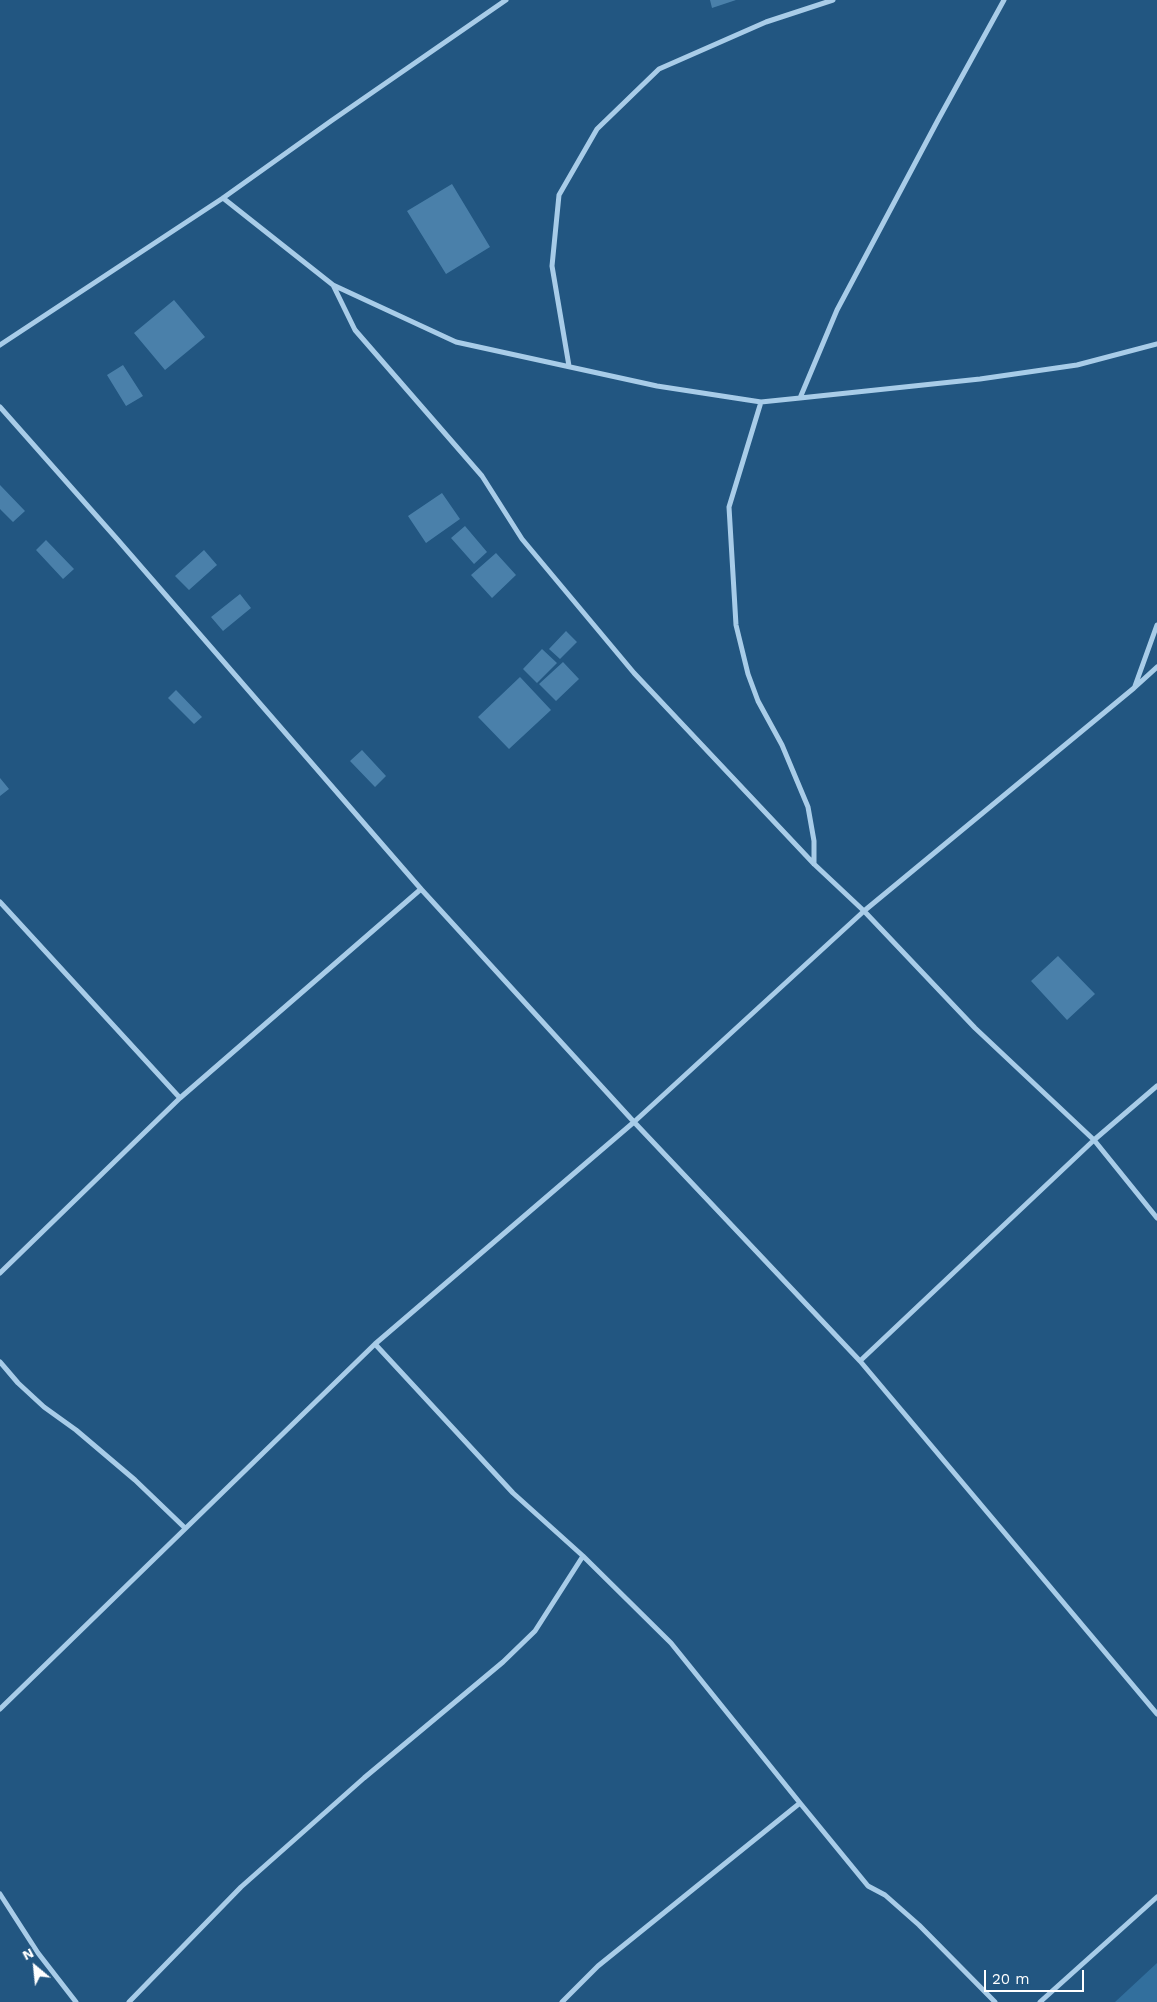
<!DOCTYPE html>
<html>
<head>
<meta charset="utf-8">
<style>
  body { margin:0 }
  #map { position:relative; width:1157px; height:2002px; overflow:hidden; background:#225681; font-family:"Work Sans",sans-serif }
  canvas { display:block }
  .north { position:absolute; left:10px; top:1942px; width:50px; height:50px; -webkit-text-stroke:4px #225681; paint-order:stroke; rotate:332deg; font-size:14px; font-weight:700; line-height:20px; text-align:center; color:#fff }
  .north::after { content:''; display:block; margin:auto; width:18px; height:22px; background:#fff; clip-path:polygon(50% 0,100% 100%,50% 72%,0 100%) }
  .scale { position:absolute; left:984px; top:1970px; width:100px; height:22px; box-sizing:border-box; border:2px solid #fff; border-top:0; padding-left:6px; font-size:15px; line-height:18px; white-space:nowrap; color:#fff; -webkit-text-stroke:4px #225681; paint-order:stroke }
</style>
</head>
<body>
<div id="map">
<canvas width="1157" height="2002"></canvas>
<div class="north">N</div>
<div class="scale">20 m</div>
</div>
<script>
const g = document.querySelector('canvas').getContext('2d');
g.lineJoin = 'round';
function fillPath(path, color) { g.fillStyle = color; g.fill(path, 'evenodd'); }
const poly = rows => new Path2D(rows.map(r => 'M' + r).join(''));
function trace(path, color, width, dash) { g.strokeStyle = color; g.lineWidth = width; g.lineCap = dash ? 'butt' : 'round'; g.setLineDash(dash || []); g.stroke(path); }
const green = poly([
  [1157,1963,1157,2002,1115,2002]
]);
const building = poly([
  [710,0,736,0,712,8],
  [452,184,490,247,446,274,407,211],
  [174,300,205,337,165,370,134,333],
  [123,365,143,396,126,406,107,375],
  [0,485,25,511,13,522,0,509],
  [442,493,460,519,426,543,408,516],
  [465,526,487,552,474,564,451,538],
  [46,540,74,569,63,579,36,550],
  [204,550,217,565,189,590,175,576],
  [496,553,516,575,492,598,471,575],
  [240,594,251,608,223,631,211,617],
  [566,631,577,642,560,659,549,649],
  [542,649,557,663,537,683,523,669],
  [563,662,579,679,556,701,539,684],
  [520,677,551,710,509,749,478,717],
  [176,690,202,717,194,724,168,698],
  [362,750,386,776,375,787,350,761],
  [0,778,9,789,0,796],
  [1058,956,1095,994,1067,1020,1031,981]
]);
const street = poly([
  [223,198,333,285,456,342,657,386,761,402,800,398,980,379,1077,365,1157,344],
  [333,285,355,330,482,476,522,539,634,673,814,864,864,911,975,1028,1094,1140,1157,1218],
  [0,345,223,198,331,121,506,0],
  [569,366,552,266,559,195,597,129,659,69,766,22,833,0],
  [800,398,837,310,938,120,1004,0],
  [761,402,729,507,736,625,748,674,758,701,782,745,808,807,814,841,814,864],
  [0,407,117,539,421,889,634,1122,860,1361,1157,1714],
  [1135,686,1157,625],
  [0,902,180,1098],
  [0,1273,180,1098,421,889],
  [375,1344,513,1493,583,1556,671,1643,800,1803,598,1966,562,2002],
  [860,1361,1094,1140,1157,1086],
  [0,1362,18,1383,44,1407,76,1430,135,1480,185,1528],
  [0,1709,375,1344,634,1122,864,911,1134,688,1157,667],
  [800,1803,868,1886,885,1895,919,1925,995,2002],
  [0,1894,38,1953,76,2002],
  [129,2002,241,1887,364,1778,503,1662,535,1631,583,1556],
  [1040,2002,1157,1897]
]);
fillPath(green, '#326f9d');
fillPath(building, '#4a80aa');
trace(street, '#a8cce8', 5);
</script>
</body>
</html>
